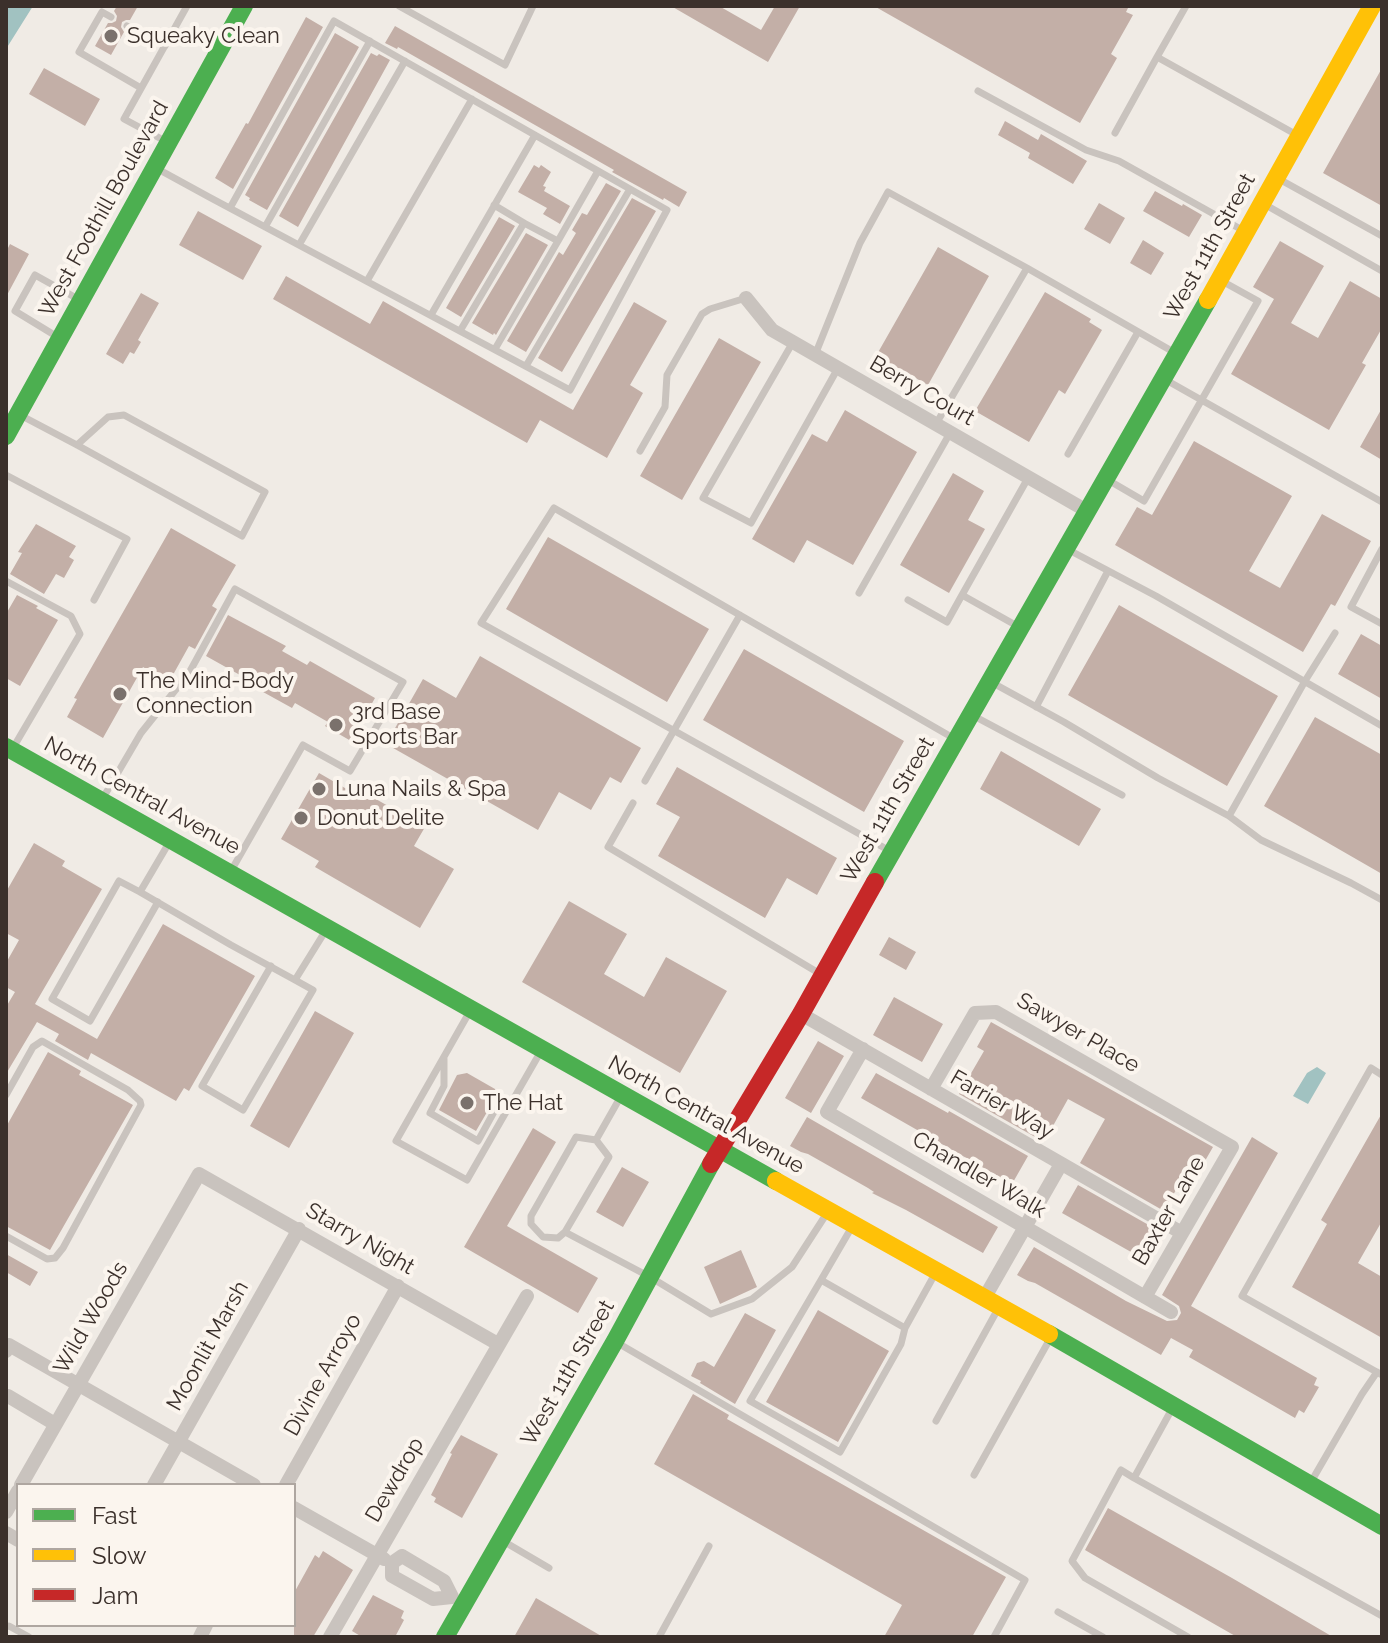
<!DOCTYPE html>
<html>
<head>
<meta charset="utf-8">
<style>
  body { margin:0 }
  #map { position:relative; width:1388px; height:1643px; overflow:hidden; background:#f0ebe5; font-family:Raleway,sans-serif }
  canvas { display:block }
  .frame { position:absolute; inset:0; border:8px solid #3b302b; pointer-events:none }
  .legend { position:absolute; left:16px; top:1483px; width:280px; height:144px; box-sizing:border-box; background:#fbf5ee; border:2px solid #aea6a0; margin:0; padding:10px 14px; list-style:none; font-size:24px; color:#3b302b }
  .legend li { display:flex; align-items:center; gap:16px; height:40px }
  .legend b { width:40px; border:2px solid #aea6a0 }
</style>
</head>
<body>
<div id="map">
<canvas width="1388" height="1643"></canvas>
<div class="frame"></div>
<ul class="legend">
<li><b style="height:10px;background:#4caf50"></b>Fast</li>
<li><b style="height:10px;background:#ffc107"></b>Slow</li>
<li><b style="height:10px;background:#c62828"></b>Jam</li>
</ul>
</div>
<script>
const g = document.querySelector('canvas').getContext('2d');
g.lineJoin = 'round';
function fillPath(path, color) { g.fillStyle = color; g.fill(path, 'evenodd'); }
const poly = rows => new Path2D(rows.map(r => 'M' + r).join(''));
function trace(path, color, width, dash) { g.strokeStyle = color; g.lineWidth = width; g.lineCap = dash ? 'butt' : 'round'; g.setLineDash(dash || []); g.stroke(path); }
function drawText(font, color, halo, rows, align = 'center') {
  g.font = font + ' Raleway,sans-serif'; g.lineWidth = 8; g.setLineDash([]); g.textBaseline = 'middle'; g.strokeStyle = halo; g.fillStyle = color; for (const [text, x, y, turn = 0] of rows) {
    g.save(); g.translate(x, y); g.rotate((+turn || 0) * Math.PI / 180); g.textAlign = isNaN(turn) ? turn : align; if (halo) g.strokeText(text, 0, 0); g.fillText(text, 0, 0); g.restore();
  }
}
const water = poly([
  [6,6,33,6,6,49],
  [1317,1067,1326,1073,1308,1104,1293,1096,1307,1073]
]);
const building = poly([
  [117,6,138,6,130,20,126,20,122,22,121,27,124,32,111,55,95,46,108,23,112,23,116,21,117,16,114,11],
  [671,6,719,6,761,30,775,6,800,6,768,62],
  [874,6,1129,6,1126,12,1133,15,1111,54,1117,58,1080,123],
  [306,17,323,27,233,189,215,178,246,123,248,124],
  [395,26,687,192,679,207,664,198,663,200,612,172,614,170,398,47,397,49,385,43],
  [335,33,359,47,267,210,249,200,250,198,245,195],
  [371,53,377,56,379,54,390,60,298,227,279,216],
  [44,68,100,99,85,126,29,94],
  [1382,68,1382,206,1323,173],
  [1005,121,1038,140,1041,134,1087,161,1073,184,1028,158,1030,153,998,135],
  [534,165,539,168,541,165,551,172,543,186,546,187,544,191,570,206,560,224,543,214,547,208,518,192],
  [606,183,621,191,526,352,507,341,559,252,563,255,576,233,572,230,582,213,587,215],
  [1155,191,1182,206,1183,204,1202,215,1189,237,1143,211],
  [632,198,656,211,562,372,538,358],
  [1099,203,1125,218,1110,244,1084,229],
  [198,211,262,246,243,280,179,245],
  [499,217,515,226,461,317,446,308],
  [526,233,548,245,496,335,494,333,493,335,472,323],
  [1143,240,1164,253,1151,275,1130,263],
  [1280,241,1324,266,1291,323,1318,338,1350,281,1382,299,1382,328,1362,363,1366,365,1329,430,1231,374,1274,299,1253,287],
  [10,244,29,254,6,297,6,252],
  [938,247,989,276,928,385,876,356],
  [286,276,370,324,383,301,573,410,634,302,667,321,630,385,643,393,607,458,540,420,527,443,273,299],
  [1045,292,1091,319,1089,322,1102,330,1065,394,1059,390,1029,442,975,411],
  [141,293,159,303,138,340,141,342,134,354,130,352,123,364,106,354],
  [719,338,761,362,682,500,640,476],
  [1382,408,1382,460,1360,447],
  [845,410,917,452,853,565,807,540,794,563,752,539,812,434,827,442],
  [1194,441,1292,496,1249,571,1280,588,1322,514,1371,541,1335,606,1331,604,1303,652,1115,545,1137,507,1152,515],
  [953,473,984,491,968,520,985,529,949,593,900,565],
  [36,524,76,546,69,557,74,560,64,578,56,574,44,594,10,574,22,553,18,552],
  [171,528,236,565,212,606,217,609,195,649,189,646,169,682,143,667,103,738,67,717,77,699,74,698],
  [548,537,709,629,667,702,506,609],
  [17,595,38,606,36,608,58,620,20,686,6,678,6,614],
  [1119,605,1278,696,1227,786,1068,695],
  [228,615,286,646,282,651,307,665,310,661,375,698,351,741,325,726,328,722,295,703,292,708,254,687,256,684,206,656],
  [1361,634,1382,646,1382,699,1338,674],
  [744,649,904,741,864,812,703,720],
  [480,656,641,748,621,783,610,777,591,810,559,792,538,830,386,744,423,679,456,698],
  [1315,717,1382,755,1382,874,1264,806],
  [1001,751,1101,809,1079,846,980,789],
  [677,767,837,858,817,895,787,878,765,918,658,856,680,817,656,804],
  [319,773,357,795,360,790,425,827,414,846,454,869,420,928,315,867,319,861,281,839],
  [34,843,65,861,62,866,102,889,35,1004,97,1039,163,924,255,976,189,1091,184,1088,176,1101,91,1053,88,1060,55,1041,59,1034,37,1022,6,1074,6,1007,15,992,6,987,6,963,19,940,6,933,6,892],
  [569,901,627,934,604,974,644,997,666,957,727,991,680,1073,522,982],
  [889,937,916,952,906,970,879,955],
  [894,997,943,1024,922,1062,873,1035],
  [315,1011,354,1033,289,1148,250,1126],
  [991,1022,1213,1147,1198,1173,1189,1167,1164,1211,1080,1163,1105,1119,1068,1099,1044,1142,959,1094,984,1051,977,1047],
  [818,1041,844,1056,811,1113,785,1098],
  [48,1052,81,1071,79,1075,133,1105,50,1250,6,1226,6,1127],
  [467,1073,495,1089,497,1095,476,1131,439,1110,457,1075],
  [876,1073,948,1113,949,1111,1028,1156,1012,1184,861,1098],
  [1382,1113,1382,1221,1358,1263,1382,1277,1382,1338,1292,1287,1327,1224,1321,1220],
  [807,1117,998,1227,983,1253,906,1210,872,1193,874,1192,868,1188,808,1154,801,1152,790,1146],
  [533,1128,556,1142,507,1226,598,1278,578,1313,464,1247],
  [1252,1137,1278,1153,1191,1306,1317,1378,1314,1385,1319,1387,1304,1413,1299,1410,1295,1418,1189,1357,1193,1350,1171,1338,1161,1355,1035,1283,1028,1281,1017,1275,1034,1247,1126,1301,1167,1321,1177,1320,1181,1313,1179,1306,1162,1295],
  [622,1167,649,1182,623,1227,596,1212],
  [1078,1185,1154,1228,1153,1230,1161,1235,1147,1261,1062,1213],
  [741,1250,757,1287,720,1304,704,1267],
  [6,1254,38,1272,30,1286,6,1272],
  [818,1310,889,1351,838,1442,766,1402],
  [745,1313,776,1330,735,1404,700,1383,701,1381,691,1376,697,1363,704,1361,714,1367],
  [693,1394,729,1415,727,1419,1006,1577,972,1637,884,1637,902,1605,654,1464],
  [461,1435,498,1454,462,1518,434,1502,436,1498,431,1495,452,1454,450,1453],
  [1108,1508,1232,1578,1333,1637,1237,1637,1109,1564,1085,1550],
  [323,1551,353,1570,313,1637,294,1637,294,1593,315,1555,319,1558],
  [373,1595,404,1611,401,1618,404,1620,395,1637,362,1637,352,1631],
  [536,1598,603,1637,514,1637]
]);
const lane = poly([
  [399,6,505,65,533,6],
  [111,17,102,12,79,52,141,88],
  [127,26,165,46],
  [1157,57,1186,6],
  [978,91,1086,150,1119,161,1244,231],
  [1115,133,1157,57,1297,135],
  [167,142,124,119,187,6],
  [156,168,209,197,570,390,667,210,334,21,230,208],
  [1279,179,1382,236],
  [1264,204,1382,271],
  [265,227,370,41],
  [558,241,598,171],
  [299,245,405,61],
  [1027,268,1177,354],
  [367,281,472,99],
  [431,315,535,135],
  [460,331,524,223,494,205],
  [56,336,15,311,35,275,78,299],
  [793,342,703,498,751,523,838,368],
  [495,349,558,241,524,223],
  [815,355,860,243,888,192,1027,268,936,424],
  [526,366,630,189],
  [1166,380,1382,502],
  [20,415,77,445,242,536,265,492,124,415,108,417,77,445],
  [640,451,665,407,667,375,702,314,710,309,746,298],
  [1068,454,1138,332],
  [6,475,127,539,94,600],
  [1108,480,1144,501,1258,301,1220,280],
  [1067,549,1156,596,1382,726],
  [1382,549,1351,607,1382,624],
  [6,581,71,616,80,634,13,748],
  [859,593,950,433],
  [908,600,947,622,962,595],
  [1019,627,962,595,1028,478],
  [991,682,1064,722,1158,778,1229,816,1261,840,1351,883,1382,900],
  [1036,707,1108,571],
  [972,715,1122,795],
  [645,781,740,615],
  [103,798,141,733,189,673,235,589,403,682,350,771,303,745,231,871],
  [633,803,608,847,822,975],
  [1229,816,1305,681,1335,633],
  [170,841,140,892,231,945,295,980,326,930],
  [890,851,481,623,554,508,955,739],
  [140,892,119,881,52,999,90,1021,158,902],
  [271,966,202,1086,243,1110,313,990,295,980],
  [470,1011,396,1141,467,1180,541,1051],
  [444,1059,444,1086,430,1113,478,1141,495,1110,510,1100],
  [1382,1075,1371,1068,1242,1296,1382,1375],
  [6,1095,33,1047,42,1041,128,1090,140,1101,141,1105,63,1248,55,1258,47,1259,6,1236],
  [596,1140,609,1157,565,1232,558,1238,543,1237,531,1224,531,1216,576,1137,596,1140,621,1096],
  [853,1225,821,1280,905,1328,936,1272],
  [565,1232,650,1277,711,1314,752,1299,792,1267,827,1213],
  [821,1280,750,1401,840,1452,901,1344,905,1328],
  [616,1342,1025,1580,994,1637],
  [1173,1407,1134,1478,1382,1616],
  [936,1421,999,1307],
  [974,1475,1051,1337],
  [1134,1478,1121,1470,1072,1561,1085,1578,1188,1637],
  [1311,1482,1362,1394,1377,1372],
  [503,1541,549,1568],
  [1058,1612,1103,1637],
  [6,1627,9,1626,29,1637],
  [659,1637,709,1546]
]);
const street = poly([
  [746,298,772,330,1087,511],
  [801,1014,1182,1233],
  [863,1049,827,1112,1171,1312],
  [931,1089,975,1013,996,1012,1232,1147,1145,1297],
  [985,1297,1061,1164],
  [6,1351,9,1345,254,1485],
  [8,1396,55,1424],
  [21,1485,199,1174,498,1344],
  [154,1485,299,1229],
  [286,1485,398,1286],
  [294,1508,384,1559],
  [6,1512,18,1491],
  [6,1533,18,1540],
  [402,1556,444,1581,452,1597,433,1599,392,1576,392,1563,402,1556],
  [200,1637,206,1625],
  [330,1637,527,1296]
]);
const fast = poly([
  [6,436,244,6],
  [6,747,776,1181],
  [875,882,1208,300],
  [1049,1334,1382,1526],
  [445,1637,615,1341,711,1164]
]);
const slow = poly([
  [1208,300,1372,6],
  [776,1181,1049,1334]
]);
const jam = poly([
  [711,1164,801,1014,875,882]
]);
const markers = [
  [111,36,8,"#7a716c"],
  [120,694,8,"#7a716c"],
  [336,725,8,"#7a716c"],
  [319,789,8,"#7a716c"],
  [301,818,8,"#7a716c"],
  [467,1103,8,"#7a716c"]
];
const poiNames = [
  ["Squeaky Clean",127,36],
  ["The Mind-Body",136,681],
  ["Connection",136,706],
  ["3rd Base",352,712],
  ["Sports Bar",352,737],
  ["Luna Nails & Spa",335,789],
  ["Donut Delite",317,818],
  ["The Hat",483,1103]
];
const streetNames = [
  ["West Foothill Boulevard",104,209,-61],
  ["West 11th Street",1210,247,-61],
  ["Berry Court",922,391,30],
  ["North Central Avenue",142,796,29],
  ["West 11th Street",888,810,-60],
  ["Sawyer Place",1078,1033,30],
  ["Farrier Way",1002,1105,30],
  ["North Central Avenue",706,1115,29],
  ["Chandler Walk",979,1175,30],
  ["Baxter Lane",1169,1211,-60],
  ["Starry Night",360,1239,30],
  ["Wild Woods",91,1318,-60],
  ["Moonlit Marsh",208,1346,-61],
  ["West 11th Street",568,1373,-60],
  ["Divine Arroyo",323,1375,-61],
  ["Dewdrop",395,1480,-60]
];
fillPath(water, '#a1c2c1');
fillPath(building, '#c3afa7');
trace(lane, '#c9c3be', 7);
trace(street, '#c9c3be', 14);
trace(fast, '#4caf50', 18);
trace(slow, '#ffc107', 18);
trace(jam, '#c62828', 18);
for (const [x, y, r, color] of markers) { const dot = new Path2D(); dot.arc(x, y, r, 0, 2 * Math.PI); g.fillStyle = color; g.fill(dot); trace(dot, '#fbf5ee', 3); }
drawText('22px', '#3b302b', '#fbf5ee', poiNames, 'left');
drawText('22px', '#3b302b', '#fbf5ee', streetNames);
</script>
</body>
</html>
